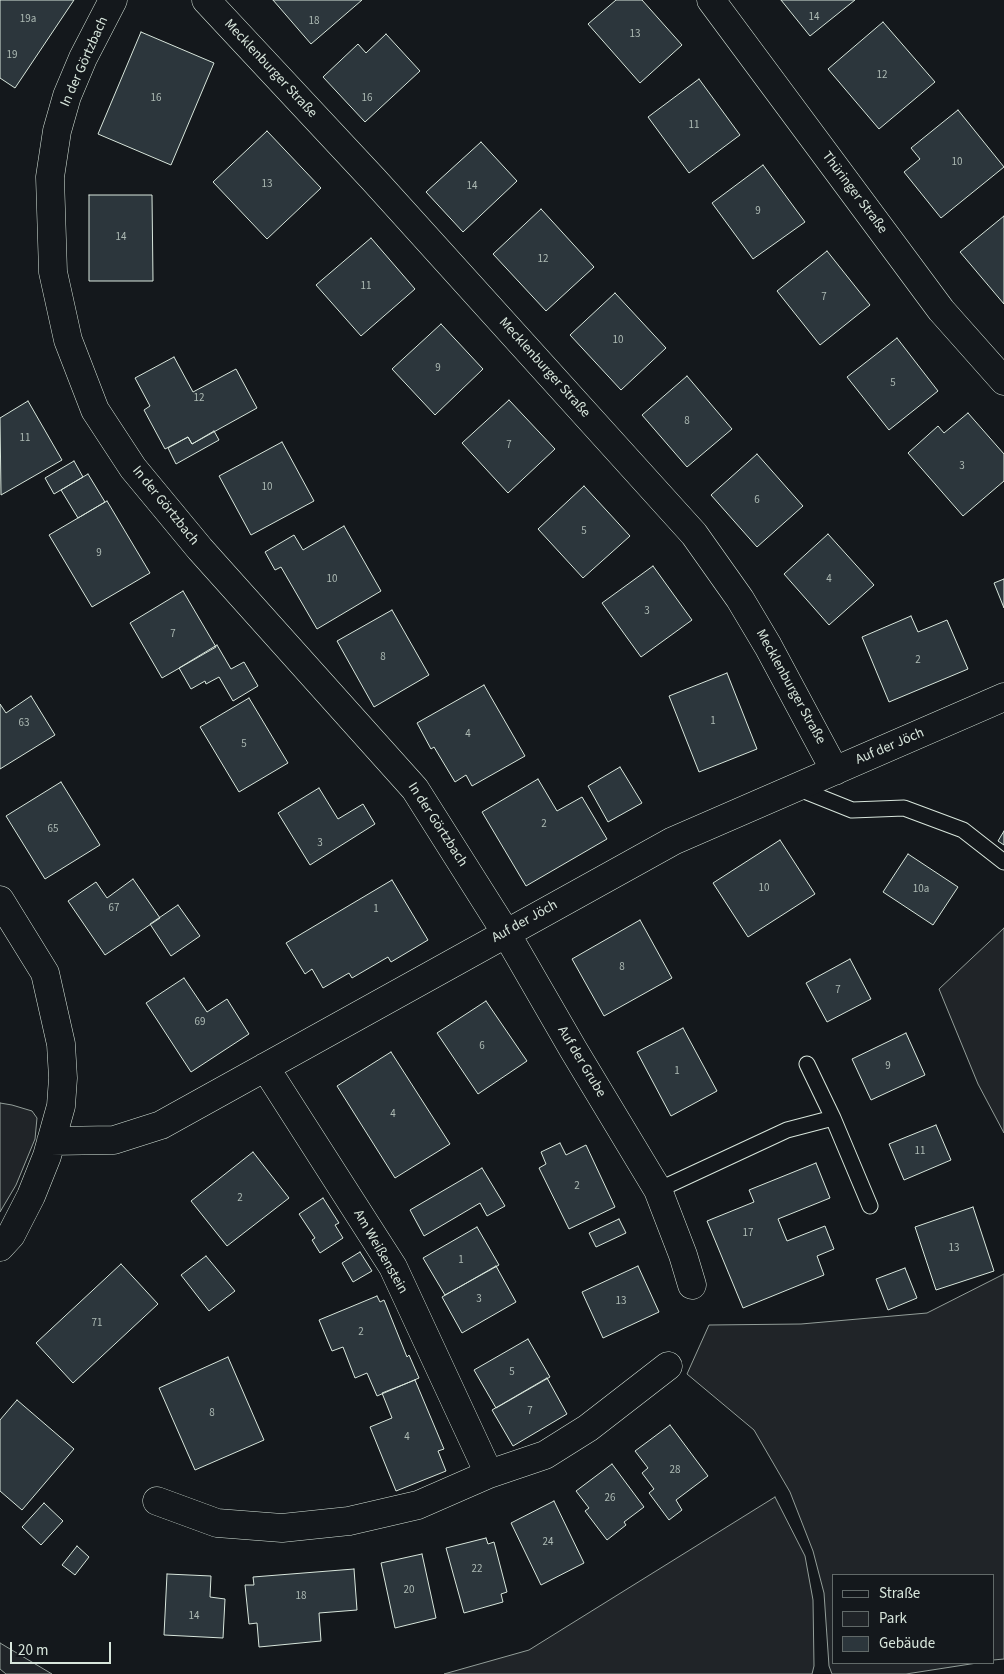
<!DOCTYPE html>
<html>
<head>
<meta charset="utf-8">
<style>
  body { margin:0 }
  #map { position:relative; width:1004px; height:1674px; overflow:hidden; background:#14181c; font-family:"Source Sans 3",sans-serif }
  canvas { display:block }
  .legend { position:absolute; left:832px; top:1574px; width:162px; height:90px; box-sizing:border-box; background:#14181c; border:1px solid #626a69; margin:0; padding:6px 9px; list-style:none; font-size:15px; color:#d8e6dc }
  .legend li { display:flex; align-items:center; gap:10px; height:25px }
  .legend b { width:25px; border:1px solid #626a69 }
  .scale { position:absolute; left:10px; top:1642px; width:101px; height:22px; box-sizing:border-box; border:2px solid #d8e6dc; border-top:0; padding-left:6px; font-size:15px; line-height:18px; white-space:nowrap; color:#d8e6dc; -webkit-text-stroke:4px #14181c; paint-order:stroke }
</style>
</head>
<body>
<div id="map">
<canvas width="1004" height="1674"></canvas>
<ul class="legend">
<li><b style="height:6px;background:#14181c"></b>Straße</li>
<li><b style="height:14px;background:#202428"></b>Park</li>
<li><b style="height:14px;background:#2c363c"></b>Gebäude</li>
</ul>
<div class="scale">20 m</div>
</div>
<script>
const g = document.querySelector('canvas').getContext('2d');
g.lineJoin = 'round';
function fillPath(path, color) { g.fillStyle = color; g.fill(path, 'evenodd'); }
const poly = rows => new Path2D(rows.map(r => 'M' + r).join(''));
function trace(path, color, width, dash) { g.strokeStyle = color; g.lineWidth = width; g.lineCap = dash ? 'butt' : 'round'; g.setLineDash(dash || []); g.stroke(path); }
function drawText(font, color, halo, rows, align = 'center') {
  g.font = font + ' "Source Sans 3",sans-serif'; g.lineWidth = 4; g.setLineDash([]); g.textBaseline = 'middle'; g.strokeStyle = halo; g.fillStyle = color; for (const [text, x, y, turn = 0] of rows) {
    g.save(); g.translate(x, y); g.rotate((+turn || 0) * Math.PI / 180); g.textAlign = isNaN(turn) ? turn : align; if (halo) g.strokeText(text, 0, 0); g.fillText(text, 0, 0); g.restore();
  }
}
const green = poly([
  [1004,928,1004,1133,978,1084,939,989,1004,928],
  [0,1103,12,1105,32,1111,37,1118,35,1139,16,1185,0,1212,0,1103],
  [1004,1274,1004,1659,993,1660,993,1575,833,1575,833,1663,977,1663,906,1674,832,1674,829,1666,824,1593,813,1551,790,1492,754,1430,687,1374,709,1325,801,1324,927,1313,1004,1274],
  [775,1497,805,1556,813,1600,814,1666,812,1674,444,1674,529,1650,775,1497],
  [0,1643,52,1674,6,1674,0,1669,0,1643]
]);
const building = poly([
  [0,0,74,0,15,88,0,78,0,0],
  [273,0,362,0,311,44,273,0],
  [616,0,642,0,682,45,640,83,588,24,616,0],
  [781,0,855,0,810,36,781,0],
  [883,22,935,82,879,129,828,69,883,22],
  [141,32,214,63,171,165,98,134,141,32],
  [386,34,420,71,365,122,323,77,358,44,366,53,386,34],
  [699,79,740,135,689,173,648,117,699,79],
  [958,110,1004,167,941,218,904,172,920,159,911,148,958,110],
  [267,131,321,188,267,239,213,182,267,131],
  [481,142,517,181,463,232,426,192,481,142],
  [763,165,805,222,753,259,712,203,763,165],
  [89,195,152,195,153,281,89,281,89,195],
  [541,209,594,267,546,311,493,254,541,209],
  [1004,216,1004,304,960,252,1004,216],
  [371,238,415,289,361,336,316,285,371,238],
  [827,251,870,305,820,345,777,291,827,251],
  [615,293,666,348,621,390,570,335,615,293],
  [441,324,483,369,435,415,392,369,441,324],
  [897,338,938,391,889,430,847,377,897,338],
  [174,357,193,392,236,369,257,408,192,444,188,437,165,449,144,410,150,406,135,378,174,357],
  [687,376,732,429,687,467,642,415,687,376],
  [509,400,555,449,508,493,462,443,509,400],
  [28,401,62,460,1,495,0,418,28,401],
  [968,413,1004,454,1004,481,963,516,908,453,938,426,944,433,968,413],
  [214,431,219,440,176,464,168,448,188,437,192,444,214,431],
  [282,442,314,501,251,535,219,476,282,442],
  [757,454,803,506,757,547,711,495,757,454],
  [74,461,83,477,54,494,45,478,74,461],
  [88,474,105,502,78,518,61,490,88,474],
  [584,486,630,536,583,578,538,529,584,486],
  [107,501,150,573,92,607,49,535,107,501],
  [344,526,381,591,317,629,281,567,275,570,265,552,294,535,303,550,344,526],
  [828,534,874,585,829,625,784,574,828,534],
  [653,566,692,620,641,657,602,603,653,566],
  [1004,579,1004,608,994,583,1004,579],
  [183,591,216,647,162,678,130,623,183,591],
  [392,610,429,675,374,707,337,641,392,610],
  [911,616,918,632,947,620,968,669,889,702,862,637,911,616],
  [217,645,231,669,244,662,258,686,233,701,219,677,206,684,205,681,191,689,179,668,217,645],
  [727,673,757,749,699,772,669,696,727,673],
  [484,685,525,756,472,786,466,775,455,782,434,747,431,749,417,723,484,685],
  [31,696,55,735,0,769,0,704,6,713,31,696],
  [249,698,288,763,239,792,200,727,249,698],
  [620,767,642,803,608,822,588,786,620,767],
  [538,779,557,811,582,797,607,839,526,886,482,812,538,779],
  [61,782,100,845,45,879,6,816,61,782],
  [319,788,338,819,363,804,375,824,310,865,278,813,319,788],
  [1004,831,1004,845,998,841,1004,831],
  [780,840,815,894,748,937,713,883,780,840],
  [908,854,958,887,933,925,883,892,908,854],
  [133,879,160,918,105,955,68,901,96,882,107,898,133,879],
  [392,880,428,940,391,962,388,957,352,978,349,973,323,988,312,969,305,974,286,943,392,880],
  [178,905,200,936,171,956,150,924,178,905],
  [640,920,672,978,604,1016,572,959,640,920],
  [850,959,871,999,827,1022,806,983,850,959],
  [184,978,207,1012,227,999,249,1034,191,1072,146,1003,184,978],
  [486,1001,527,1061,478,1094,437,1033,486,1001],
  [683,1028,717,1091,671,1116,637,1052,683,1028],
  [906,1033,925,1075,871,1100,852,1059,906,1033],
  [391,1052,450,1144,395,1178,337,1086,391,1052],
  [936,1125,951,1160,904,1180,889,1144,936,1125],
  [560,1143,566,1155,586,1145,615,1207,569,1229,539,1168,546,1164,541,1152,560,1143],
  [253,1152,289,1198,227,1246,191,1201,253,1152],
  [816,1163,830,1198,778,1219,787,1241,825,1226,834,1249,817,1256,824,1275,743,1308,707,1221,754,1202,749,1190,816,1163],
  [482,1168,505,1206,487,1216,480,1203,424,1236,410,1210,482,1168],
  [323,1198,339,1223,335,1225,343,1238,320,1253,312,1240,315,1238,299,1214,323,1198],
  [973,1207,994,1271,936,1290,915,1227,973,1207],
  [619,1219,626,1233,596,1247,589,1233,619,1219],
  [477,1227,499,1265,445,1295,423,1258,477,1227],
  [360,1252,372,1271,353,1282,342,1263,360,1252],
  [206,1256,235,1291,209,1311,181,1275,206,1256],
  [121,1264,158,1304,73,1383,36,1343,121,1264],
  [496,1266,516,1302,462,1333,442,1297,496,1266],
  [638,1266,659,1312,603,1338,582,1292,638,1266],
  [905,1268,917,1298,888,1310,876,1279,905,1268],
  [377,1296,380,1302,384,1300,407,1357,409,1355,419,1378,377,1396,367,1373,355,1378,343,1347,332,1351,319,1320,377,1296],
  [528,1339,550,1377,496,1408,474,1370,528,1339],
  [228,1357,264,1440,195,1470,159,1388,228,1357],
  [547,1378,567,1414,513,1446,492,1410,547,1378],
  [415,1380,444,1449,438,1451,446,1471,396,1491,370,1427,392,1418,382,1393,415,1380],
  [17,1400,74,1449,22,1510,0,1491,0,1420,17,1400],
  [670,1425,708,1476,676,1500,682,1510,669,1520,649,1493,654,1489,642,1473,648,1468,635,1451,670,1425],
  [612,1464,644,1507,624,1522,626,1525,607,1540,585,1511,589,1508,576,1491,612,1464],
  [554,1501,584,1563,541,1585,511,1523,554,1501],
  [44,1503,63,1521,41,1545,22,1527,44,1503],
  [486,1538,488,1544,494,1542,507,1592,501,1594,503,1602,464,1613,446,1548,486,1538],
  [77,1546,89,1557,75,1575,62,1565,77,1546],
  [422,1554,436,1618,395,1628,381,1563,422,1554],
  [354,1569,357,1610,319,1613,321,1641,259,1647,257,1623,249,1624,245,1585,254,1585,253,1577,354,1569],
  [167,1574,211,1576,210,1597,225,1599,223,1638,164,1635,167,1574]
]);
const service = poly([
  [797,788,852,810,904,808,963,830,1004,862],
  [807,1064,833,1118,870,1206],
  [658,1190,787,1130,833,1118]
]);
const minor = poly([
  [113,0,83,58,67,96,57,131,50,177,53,272,68,340,95,410,133,468,200,549,415,789,506,933,573,1049,658,1190,683,1255,692,1285],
  [206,0,374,180,694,534,740,599,768,646,835,771],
  [711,0,941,310,1004,381],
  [0,900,45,973,61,1044,63,1078,61,1106,47,1156,31,1196,11,1235,0,1247],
  [51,1141,114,1140,161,1125,673,841,1004,697],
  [489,1474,545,1455,588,1428,668,1366],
  [157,1501,217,1523,282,1528,349,1521,418,1505,489,1474,393,1267,265,1067]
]);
const numberNames = [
  ["14",814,18],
  ["19a",28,20],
  ["18",314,22],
  ["13",635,35],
  ["19",12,56],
  ["12",882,76],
  ["16",156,99],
  ["16",367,99],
  ["11",694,126],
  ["10",957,163],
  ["13",267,185],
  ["14",472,187],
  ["9",758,212],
  ["14",121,238],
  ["12",543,260],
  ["11",366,287],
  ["7",824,298],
  ["10",618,341],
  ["9",438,369],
  ["5",893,384],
  ["12",199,399],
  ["8",687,422],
  ["11",25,439],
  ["7",509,446],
  ["3",962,467],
  ["10",267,488],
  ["6",757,501],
  ["5",584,532],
  ["9",99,554],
  ["10",332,580],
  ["4",829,580],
  ["3",647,612],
  ["7",173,635],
  ["8",383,658],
  ["2",918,661],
  ["1",713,722],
  ["63",24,724],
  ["4",468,735],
  ["5",244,745],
  ["2",544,825],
  ["65",53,830],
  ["3",320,844],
  ["10",764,889],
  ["10a",921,890],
  ["67",114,909],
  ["1",376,910],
  ["8",622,968],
  ["7",838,991],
  ["69",200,1023],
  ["6",482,1047],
  ["9",888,1067],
  ["1",677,1072],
  ["4",393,1115],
  ["11",920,1152],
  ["2",577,1187],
  ["2",240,1199],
  ["17",748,1234],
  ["13",954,1249],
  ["1",461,1261],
  ["3",479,1300],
  ["13",621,1302],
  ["71",97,1324],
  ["2",361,1333],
  ["5",512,1373],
  ["7",530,1412],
  ["8",212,1414],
  ["4",407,1438],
  ["28",675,1471],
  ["26",610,1499],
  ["24",548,1543],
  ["22",477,1570],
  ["20",409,1591],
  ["18",301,1597],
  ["14",194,1617]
];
const streetNames = [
  ["In der Görtzbach",85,62,-66],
  ["Mecklenburger Straße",270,69,47],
  ["Thüringer Straße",854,193,53],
  ["Mecklenburger Straße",544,368,48],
  ["In der Görtzbach",165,506,51],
  ["Mecklenburger Straße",790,687,61],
  ["Auf der Jöch",890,747,-23],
  ["In der Görtzbach",437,825,57],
  ["Auf der Jöch",525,922,-29],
  ["Auf der Grube",581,1062,59],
  ["Am Weißenstein",380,1252,60]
];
fillPath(green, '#202428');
trace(green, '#939e99', 1);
fillPath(building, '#2c363c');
trace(building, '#d8e6dc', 1);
trace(service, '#d8e6dc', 17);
trace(minor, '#d8e6dc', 29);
trace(service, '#14181c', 15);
trace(minor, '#14181c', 28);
drawText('11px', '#adbab4', null, numberNames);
drawText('14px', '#d8e6dc', '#14181c', streetNames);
</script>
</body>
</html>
